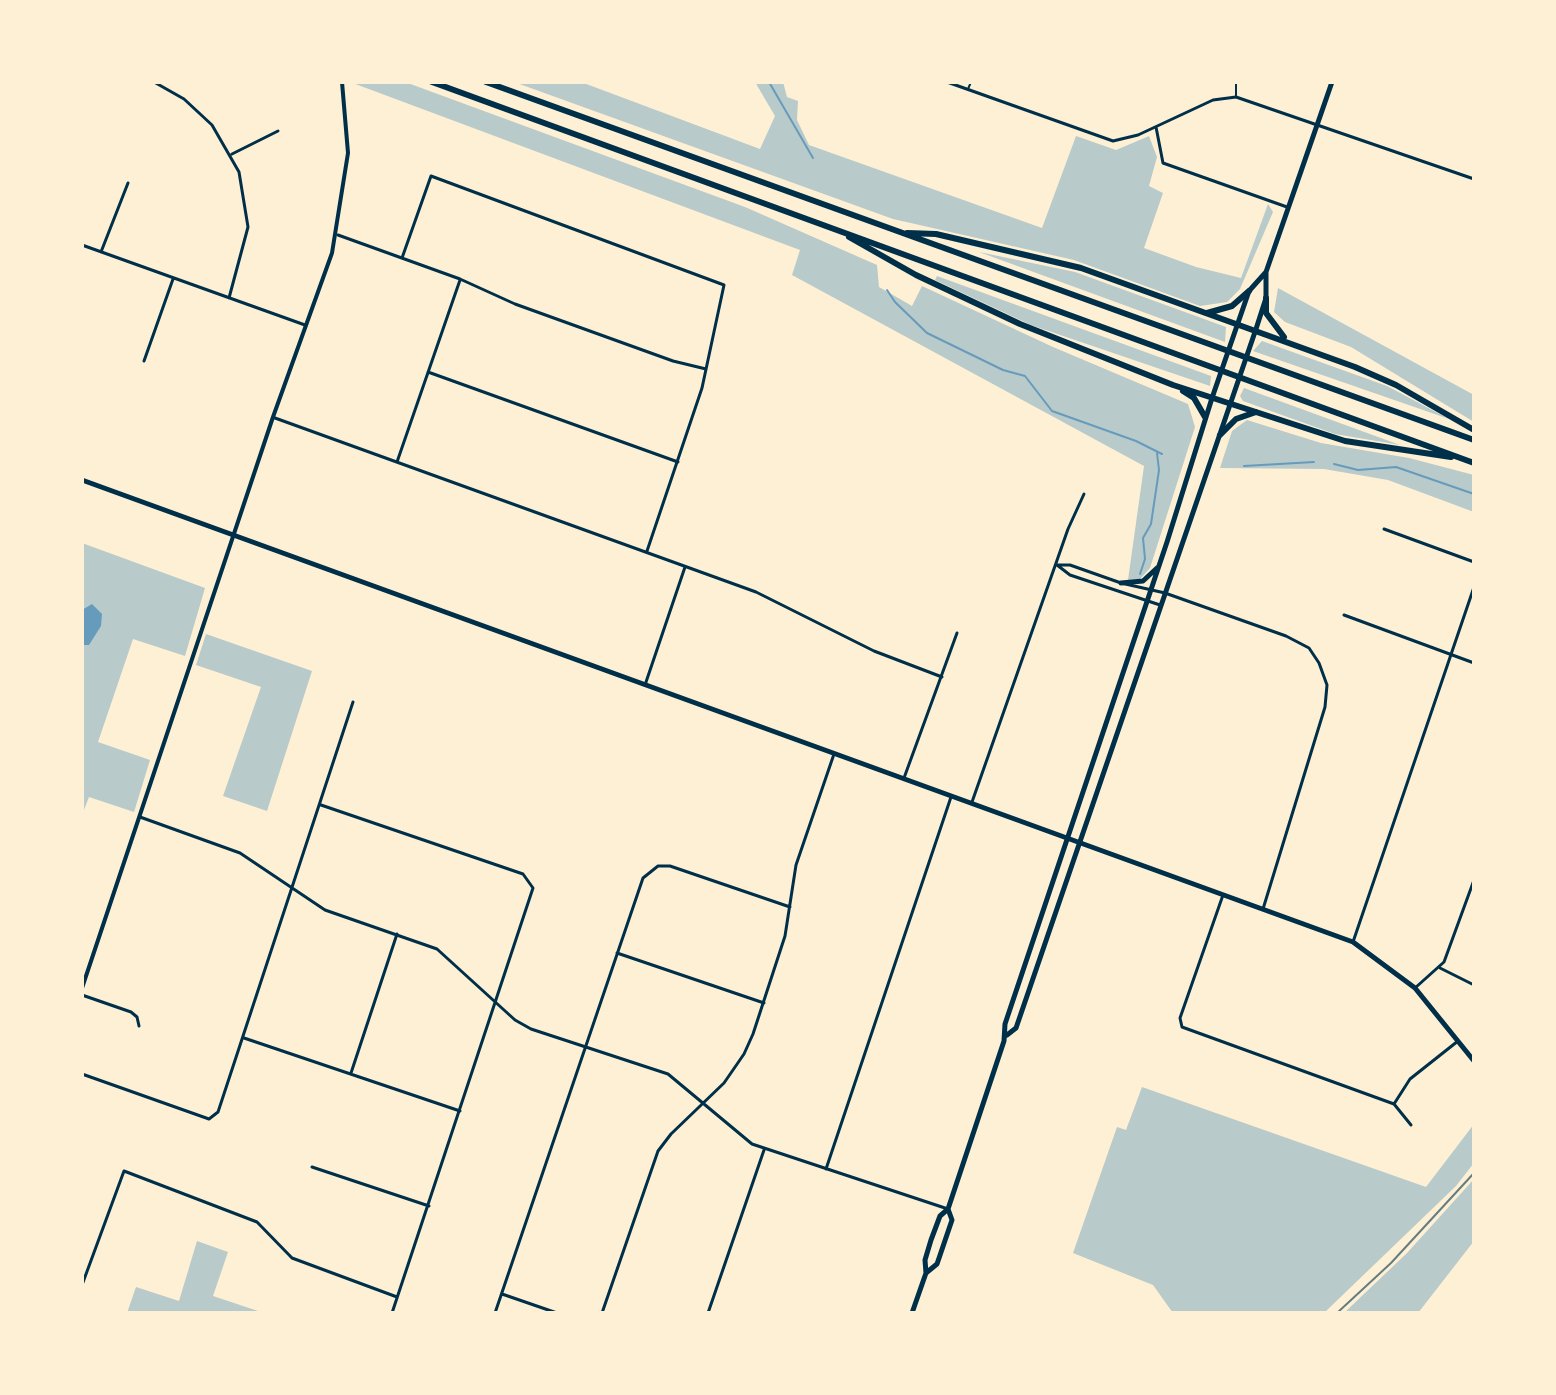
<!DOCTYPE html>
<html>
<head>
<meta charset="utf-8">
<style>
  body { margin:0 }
  #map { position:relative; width:1556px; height:1395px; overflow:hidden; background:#fdf0d5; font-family:Roboto,sans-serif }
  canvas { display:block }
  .frame { position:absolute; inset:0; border:84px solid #fdf0d5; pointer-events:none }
</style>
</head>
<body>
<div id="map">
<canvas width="1556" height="1395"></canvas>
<div class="frame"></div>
</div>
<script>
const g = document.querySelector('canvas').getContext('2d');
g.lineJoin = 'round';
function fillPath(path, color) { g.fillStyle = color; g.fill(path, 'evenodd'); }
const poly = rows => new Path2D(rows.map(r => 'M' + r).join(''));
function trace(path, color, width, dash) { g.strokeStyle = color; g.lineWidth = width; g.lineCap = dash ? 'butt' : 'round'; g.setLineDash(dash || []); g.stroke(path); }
const green = poly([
  [350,82,405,82,745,207,877,265,879,287,912,306,922,286,1053,347,1188,404,1195,427,1150,568,1140,579,1128,580,1144,466,792,275,800,250],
  [514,82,581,82,760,149,775,116,755,82,783,82,787,97,798,101,797,120,809,145,1042,228,1076,136,1116,150,1149,136,1157,157,1149,186,1163,193,1144,248,1196,267,1241,278,1268,204,1273,212,1240,289,1227,302,1200,306,1074,260,893,219],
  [979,252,1075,272,1226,327,1225,342],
  [937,276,1211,376,1210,386,1031,325,935,280],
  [1278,288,1474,395,1474,422,1351,347,1285,322,1274,312],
  [1262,341,1387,386,1449,419,1253,351],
  [1244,388,1400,445,1335,434,1243,401,1240,396],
  [1247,420,1321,443,1409,458,1474,475,1474,512,1388,480,1324,469,1220,468,1232,431],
  [82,543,205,588,185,656,133,639,98,742,150,760,134,812,89,797,82,815],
  [206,634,312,671,267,811,223,796,261,687,196,665],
  [1142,1087,1426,1187,1474,1124,1474,1163,1456,1186,1324,1313,1173,1313,1153,1285,1073,1253,1117,1127,1126,1130],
  [1474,1179,1474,1241,1418,1313,1344,1313,1407,1253],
  [197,1241,228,1252,213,1296,264,1313,127,1313,136,1287,179,1301]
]);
const water = poly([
  [92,604,102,614,101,626,89,645,82,645,82,610]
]);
const stream = poly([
  [769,82,813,158],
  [887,290,895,302,927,333,1003,370,1025,376,1052,411,1136,441,1162,454],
  [1334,464,1358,470,1396,467,1474,494],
  [1244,466,1314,462],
  [1140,574,1145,559,1143,538,1151,524,1159,470,1157,453]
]);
const service = poly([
  [968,89,971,82],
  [1236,97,1236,82]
]);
const minor = poly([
  [154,82,184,99,212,125,239,172,248,227,229,298],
  [947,82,1113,141,1138,135,1213,100,1236,97,1474,179],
  [1156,127,1163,163,1287,207],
  [232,154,278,131],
  [338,235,460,279,515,304,673,361,706,369],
  [82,245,305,325],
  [101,252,128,183],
  [402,258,431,176,724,285,702,388,647,551],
  [144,361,173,279],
  [428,372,678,462],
  [275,418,756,592,874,651,942,677],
  [397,462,460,280],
  [1384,529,1474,562],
  [1057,565,1070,565,1121,583,1165,593,1286,636,1309,648,1319,663,1327,685,1325,707,1263,909],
  [1057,565,1070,575,1160,605],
  [1344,615,1474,663],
  [645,685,685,567],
  [904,778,957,633],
  [972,802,1068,529,1084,494],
  [321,805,523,874,533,888,392,1313],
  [140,817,240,853,325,910,437,949,515,1020,531,1029,668,1074,752,1144,948,1209],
  [1223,895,1180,1018,1182,1027,1394,1104,1411,1125],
  [1353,942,1474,587],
  [617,953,764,1003],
  [1440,968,1474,985],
  [1415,988,1444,962,1474,880],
  [82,995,131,1012,137,1017,139,1026],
  [244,1038,460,1111],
  [351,1073,397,934],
  [82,1074,209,1119,218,1112,353,702],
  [1394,1104,1410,1079,1458,1041],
  [312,1167,429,1206],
  [826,1169,951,797],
  [82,1285,124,1171,257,1222,292,1258,397,1297],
  [502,1294,557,1313],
  [495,1313,643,878,658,866,670,866,790,907],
  [602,1313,658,1151,671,1134,724,1083,744,1054,753,1034,785,936,796,865,834,754],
  [708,1313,764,1150]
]);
const tertiary = poly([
  [82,988,273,417,332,253,348,153,342,82]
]);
const secondary = poly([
  [82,480,1353,942,1415,988,1474,1061]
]);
const primary = poly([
  [1121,583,1143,581,1157,568],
  [1007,1035,1016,1028,1256,329,1266,298,1266,272,1332,82],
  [926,1273,937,1264,952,1220,948,1209],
  [912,1313,926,1273,925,1260,931,1240,940,1216,948,1209,1004,1041,1005,1024,1167,542,1212,398,1249,291,1266,272]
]);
const motorway = poly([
  [432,82,1474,463],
  [486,82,1474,440],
  [907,233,936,234,1081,268,1355,367,1396,385,1474,430],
  [849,237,916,275,1020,324,1173,385,1345,441,1451,457],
  [1266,298,1266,313,1284,337],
  [1207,313,1232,306,1249,291],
  [1183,391,1194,398,1205,417],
  [1220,435,1236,419,1256,412]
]);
const rail = poly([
  [1337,1313,1391,1263,1474,1173]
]);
fillPath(green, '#b9caca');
fillPath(water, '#669bbc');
trace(stream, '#669bbc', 2);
trace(service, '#003049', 2);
trace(minor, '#003049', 3);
trace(tertiary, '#003049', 4);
trace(secondary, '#003049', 5);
trace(primary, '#003049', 5);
trace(motorway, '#003049', 6);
trace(rail, '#657d81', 2);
</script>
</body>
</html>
